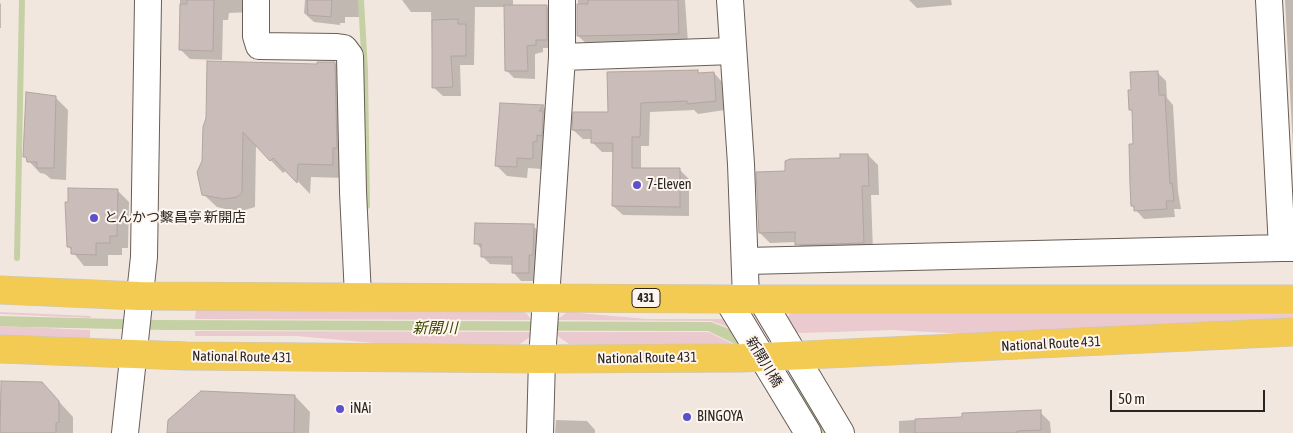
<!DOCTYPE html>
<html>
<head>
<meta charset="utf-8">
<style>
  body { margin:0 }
  #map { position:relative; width:1293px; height:433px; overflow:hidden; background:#f2e7df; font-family:"Asap Condensed",sans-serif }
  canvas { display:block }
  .scale { position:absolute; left:1110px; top:390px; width:155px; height:22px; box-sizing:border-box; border:2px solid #292522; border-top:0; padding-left:6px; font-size:15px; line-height:18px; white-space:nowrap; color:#292522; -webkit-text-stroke:4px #fef5ee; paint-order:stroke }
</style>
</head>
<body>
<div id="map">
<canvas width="1293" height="433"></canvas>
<div class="scale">50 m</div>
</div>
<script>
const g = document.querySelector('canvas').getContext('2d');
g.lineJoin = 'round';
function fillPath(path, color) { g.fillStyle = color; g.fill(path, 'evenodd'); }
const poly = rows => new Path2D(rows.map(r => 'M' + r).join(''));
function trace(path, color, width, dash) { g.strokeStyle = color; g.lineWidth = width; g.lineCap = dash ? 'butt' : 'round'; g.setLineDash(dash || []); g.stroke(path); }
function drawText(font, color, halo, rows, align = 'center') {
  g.font = font + ' "Asap Condensed","Noto Sans JP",sans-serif'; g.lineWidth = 4; g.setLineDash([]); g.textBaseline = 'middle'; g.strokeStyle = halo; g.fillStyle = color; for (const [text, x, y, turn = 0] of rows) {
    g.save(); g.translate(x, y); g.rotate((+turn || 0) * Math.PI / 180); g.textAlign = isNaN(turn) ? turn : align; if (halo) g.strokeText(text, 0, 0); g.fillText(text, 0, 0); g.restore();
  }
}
const green = poly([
  [196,309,520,310,527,314,531,320,195,319],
  [0,312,91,316,90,318,0,314],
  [567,312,647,319,728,319,741,332,711,321,557,320],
  [791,312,1293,312,1293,319,986,335,892,330,803,333,794,332,785,322],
  [0,326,90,330,90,342,0,338],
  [195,331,531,332,531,336,520,344,385,344,297,336,195,336],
  [557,332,708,332,733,344,569,344,559,337]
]);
const water = poly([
  [0,316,157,320,711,322,742,334,802,388,831,433,817,433,793,396,733,343,708,331,167,330,22,327,0,326]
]);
const shadow = poly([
  [180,0,255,0,250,12,229,13,228,20,223,20,222,60,190,59,180,49],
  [305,0,360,0,361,17,345,17,345,23,340,23,340,25,314,22,304,13],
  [402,0,513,0,513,6,546,6,554,14,554,48,543,48,543,52,535,54,535,79,514,78,506,70,505,7,475,7,474,65,460,65,461,96,443,96,433,87,431,12,411,12],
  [578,0,685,0,688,43,588,45,578,36],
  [909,0,951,0,952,5,917,8],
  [1285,0,1293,0,1293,147],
  [0,3,1,4,1,28,0,28],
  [335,63,348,76,346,178,311,177,310,194,287,170,283,173,256,145,255,207,238,212,217,207,203,194,203,161,318,66],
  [697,71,700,74,714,73,723,83,725,110,698,114,694,110,650,112,649,146,641,146,641,169,680,170,689,179,689,216,623,215,613,206,614,152,602,152,592,142,592,139,583,139,573,130],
  [1158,73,1166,81,1167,98,1173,105,1178,191,1181,209,1174,209,1175,217,1144,219,1132,206,1135,145,1133,113,1130,109,1133,91],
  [56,98,68,110,66,180,51,179,45,174,40,173,25,157],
  [501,104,543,106,554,117,542,169,528,168,527,178,507,176,496,165],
  [868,155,878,165,879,195,871,195,873,252,807,254,797,242,770,243,760,233,787,173,841,159],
  [117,190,129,202,128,248,122,248,122,255,108,255,108,266,84,266,68,246],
  [533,226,542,234,537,281,521,281,513,272,513,265,490,264,482,256,482,250,476,243],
  [42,383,73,417,73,433,1,433],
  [295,396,310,412,309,433,169,433],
  [1040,412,1050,422,1051,433,899,433,899,421],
  [556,420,587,421,595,430,595,433,555,433]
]);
const stream = poly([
  [361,0,365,71,367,206],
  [17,258,22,0]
]);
const building = poly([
  [187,0,214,0,213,51,179,50,180,4,187,4,187,0],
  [307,0,332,0,331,17,308,15,307,0],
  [588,0,678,0,679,34,577,36,577,4,588,4,588,0],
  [504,5,547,5,547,40,536,40,536,45,527,46,528,71,505,71,504,5],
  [458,19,458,24,466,24,466,56,451,56,453,87,432,88,432,20,458,19],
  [207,61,317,64,317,62,335,62,337,148,333,148,333,165,298,164,297,183,273,158,270,161,243,132,242,193,237,197,224,199,202,195,197,172,202,161,203,127,206,118,207,61],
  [698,70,698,73,714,72,716,101,687,104,687,101,641,103,640,137,632,137,632,168,680,168,680,207,612,206,613,143,591,143,591,130,572,130,573,112,608,112,607,72,698,70],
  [1158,71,1159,95,1165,95,1170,184,1172,183,1174,201,1166,201,1167,209,1134,211,1134,206,1131,206,1130,185,1129,144,1133,144,1132,110,1129,110,1128,90,1131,90,1130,72,1158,71],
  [26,92,56,96,54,168,37,168,37,162,27,162,26,157,23,157,26,92],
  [500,103,544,105,539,111,543,111,542,136,537,135,537,141,533,142,533,157,531,159,517,158,517,167,495,166,500,103],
  [840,154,868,154,869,186,862,186,864,243,795,245,795,232,759,233,756,172,785,171,785,161,790,159,840,158,840,154],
  [68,188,118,189,117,236,110,236,110,243,96,243,96,255,71,254,71,247,67,247,65,202,68,202,68,188],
  [475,223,534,224,533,255,529,255,529,273,512,273,512,257,481,257,481,244,474,244,475,223],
  [1,381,42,382,59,401,59,422,56,423,56,433,0,433,1,381],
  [201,391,295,395,294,433,167,433,168,420,201,391],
  [1041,410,1041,430,1017,431,1017,433,915,433,915,419,962,417,962,413,1041,410]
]);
const minor = poly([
  [256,0,256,36,259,46,337,47,344,48,350,56,353,192,358,296],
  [730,0,741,164,746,299],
  [1269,0,1282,248,1293,248],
  [562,57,733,51],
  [746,261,1282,248],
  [727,299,808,433],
  [761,299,841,433],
  [125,433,144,257,148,0],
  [540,433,542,359,562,57,562,0]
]);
const highway = poly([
  [0,290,139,296,727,299,1293,299],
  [0,349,186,356,542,359,743,358,1293,332]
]);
const markers = [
  [637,185,5,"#5952ca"],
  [94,218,5,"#5952ca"],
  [340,409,5,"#5952ca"],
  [687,417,5,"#5952ca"]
];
const shields = [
  [646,298,28]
];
const shieldNames = [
  ["431",646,298]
];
const poiNames = [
  ["7-Eleven",647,185],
  ["とんかつ繫昌亭 新開店",104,218],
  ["iNAi",350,409],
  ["BINGOYA",697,417]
];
const streetNames = [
  ["National Route 431",1051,344,-3],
  ["National Route 431",242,357,1],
  ["National Route 431",647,358,-1],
  ["新開川橋",764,362,59]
];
const waterNames = [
  ["新開川",435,328]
];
fillPath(green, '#eac9cf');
fillPath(water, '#c6d0a5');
fillPath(shadow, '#0003');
trace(stream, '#c6d0a5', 6);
fillPath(building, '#cabcb9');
trace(building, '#b2a4a1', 1);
trace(minor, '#675e56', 28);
trace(highway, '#c7c6c6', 29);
trace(minor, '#fff', 26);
trace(highway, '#f4cb52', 28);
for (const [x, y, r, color] of markers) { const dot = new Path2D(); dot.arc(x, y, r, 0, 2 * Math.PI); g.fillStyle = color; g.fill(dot); trace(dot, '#fef5ee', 2); }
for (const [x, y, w] of shields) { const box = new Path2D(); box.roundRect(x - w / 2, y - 9.5, w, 19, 4); g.fillStyle = '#fef5ee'; g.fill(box); trace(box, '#292522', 1); }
drawText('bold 12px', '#292522', null, shieldNames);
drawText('14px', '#292522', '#fef5ee', poiNames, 'left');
drawText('14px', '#292522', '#fef5ee', streetNames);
drawText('italic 15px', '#3c4600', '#fef5ee', waterNames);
</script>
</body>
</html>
